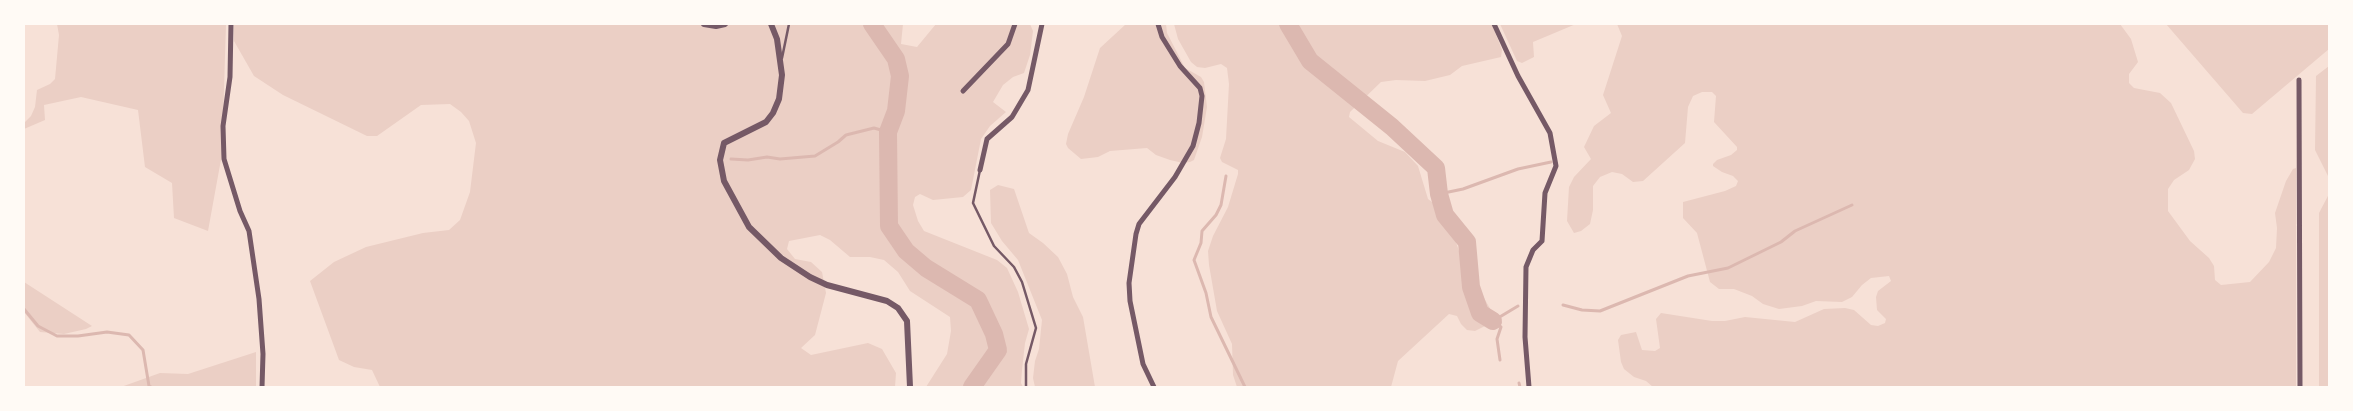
<!DOCTYPE html>
<html>
<head>
<meta charset="utf-8">
<style>
  body { margin:0 }
  #map { position:relative; width:2353px; height:411px; overflow:hidden; background:#f7e1d7; font-family:"Archivo Narrow",sans-serif }
  canvas { display:block }
  .frame { position:absolute; inset:0; border:25px solid #fffaf5; pointer-events:none }
</style>
</head>
<body>
<div id="map">
<canvas width="2353" height="411"></canvas>
<div class="frame"></div>
</div>
<script>
const g = document.querySelector('canvas').getContext('2d');
g.lineJoin = 'round';
function fillPath(path, color) { g.fillStyle = color; g.fill(path, 'evenodd'); }
const poly = rows => new Path2D(rows.map(r => 'M' + r).join(''));
function trace(path, color, width, dash) { g.strokeStyle = color; g.lineWidth = width; g.lineCap = dash ? 'butt' : 'round'; g.setLineDash(dash || []); g.stroke(path); }
const green = poly([
  [57,24,226,24,222,154,208,231,174,218,172,183,145,167,138,110,81,97,44,105,45,120,24,129,24,123,31,116,35,107,37,90,50,84,55,79,59,35],
  [234,24,903,24,901,44,917,47,936,24,1030,24,1033,31,1030,55,1024,73,1013,77,1003,85,993,102,1006,112,990,126,981,139,971,190,963,197,933,200,920,194,915,197,913,205,918,221,924,231,997,260,1007,268,1018,292,1029,329,1025,343,1022,370,1021,383,1023,387,926,387,947,354,951,331,950,317,910,291,898,272,884,260,870,257,850,257,830,240,820,235,789,241,787,249,795,259,811,262,822,272,826,293,815,335,801,348,811,355,868,343,882,349,896,373,895,387,380,387,372,370,354,367,339,360,310,281,334,262,366,247,423,233,449,230,460,220,470,192,476,143,469,121,461,112,450,104,421,105,377,136,367,136,283,95,254,76,234,41],
  [1126,24,1166,24,1167,33,1185,68,1201,77,1204,82,1207,107,1202,137,1194,160,1190,162,1183,163,1170,160,1156,155,1147,148,1110,151,1098,157,1081,159,1068,148,1066,144,1068,134,1084,97,1100,48],
  [1174,24,1492,24,1502,50,1501,57,1462,66,1450,75,1425,81,1396,80,1381,82,1350,112,1349,117,1378,141,1405,152,1418,166,1428,199,1440,208,1449,221,1465,269,1476,284,1492,312,1485,326,1475,331,1467,330,1461,324,1457,316,1449,314,1398,361,1391,387,1237,387,1233,375,1232,344,1217,311,1209,265,1208,251,1213,236,1228,207,1238,174,1238,170,1222,162,1220,158,1226,139,1229,84,1227,68,1221,64,1205,68,1197,67,1191,62,1178,39],
  [1500,24,1576,24,1533,42,1534,57,1522,63,1517,61],
  [1617,24,2120,24,2131,39,2138,62,2129,74,2129,83,2134,88,2160,93,2171,103,2194,151,2195,159,2189,170,2174,180,2168,189,2168,211,2190,241,2209,258,2214,266,2215,280,2221,285,2250,282,2269,262,2276,248,2277,228,2275,213,2286,181,2293,169,2296,168,2296,387,1653,387,1646,381,1634,377,1624,369,1621,362,1618,340,1621,335,1636,332,1642,350,1655,351,1660,348,1656,319,1661,313,1712,321,1725,321,1745,317,1795,322,1824,309,1845,308,1854,310,1871,325,1878,326,1885,323,1886,319,1877,310,1876,297,1878,291,1891,281,1889,276,1871,278,1862,285,1852,297,1842,302,1816,301,1802,306,1779,309,1763,304,1752,296,1734,289,1719,289,1710,282,1697,233,1683,218,1683,202,1725,191,1736,186,1738,181,1733,176,1722,172,1713,166,1713,164,1717,160,1731,155,1737,150,1737,147,1714,122,1716,96,1712,92,1702,92,1693,96,1688,107,1685,143,1643,181,1633,182,1622,174,1612,172,1600,177,1593,186,1593,210,1590,224,1581,231,1574,233,1567,221,1569,187,1574,177,1591,159,1584,147,1594,126,1611,113,1603,95,1622,36],
  [2166,24,2329,24,2329,49,2252,114,2243,113],
  [2329,66,2329,387,2319,387,2319,213,2329,194,2328,176,2315,150,2316,76],
  [998,185,1014,189,1029,233,1043,243,1058,257,1067,274,1073,297,1083,317,1095,387,1035,387,1033,378,1035,361,1039,349,1042,320,1018,260,1002,241,991,223,990,190],
  [24,282,92,326,86,329,64,334,40,332,24,312],
  [256,352,256,387,121,387,160,373,188,374]
]);
const stream = poly([
  [731,159,748,160,767,157,780,159,815,156,838,142,846,135,874,128,888,132],
  [1226,176,1221,205,1216,215,1202,231,1201,243,1194,260,1206,293,1211,317,1245,387],
  [1439,194,1463,189,1518,169,1551,162],
  [1563,305,1582,310,1600,311,1688,276,1728,268,1781,242,1795,231,1852,205],
  [24,309,38,326,57,336,78,336,107,332,129,335,143,350,149,386,151,387],
  [1500,360,1497,339,1501,327,1493,321,1518,306],
  [1519,383,1520,387]
]);
const river = poly([
  [872,24,896,59,900,76,896,111,888,132,889,226,906,251,926,268,978,300,994,334,998,350,972,387],
  [1288,24,1310,61,1392,127,1436,168,1439,194,1445,215,1467,242,1471,287,1480,313,1493,321]
]);
const service = poly([
  [782,58,789,24],
  [980,170,973,203,994,246,1014,267,1022,282,1036,328,1026,364,1026,387]
]);
const minor = poly([
  [231,24,230,77,223,126,224,159,240,211,249,231,259,299,263,354,262,387],
  [1494,24,1518,76,1550,133,1556,166,1545,193,1542,241,1533,250,1526,267,1525,337,1529,387],
  [2299,80,2300,387],
  [963,91,1008,44,1015,24],
  [980,170,987,139,1012,117,1028,90,1042,24],
  [1154,387,1143,364,1130,301,1129,283,1136,234,1139,224,1175,177,1193,146,1199,123,1202,96,1200,88,1180,66,1162,37,1158,24]
]);
const tertiary = poly([
  [704,24,716,26,725,24],
  [771,24,777,39,782,75,779,99,773,113,766,122,724,143,720,160,724,181,749,227,781,258,810,277,827,285,887,301,898,308,907,321,910,387]
]);
fillPath(green, '#ebcfc5');
trace(stream, '#dcb8b0', 3);
trace(river, '#dcb8b0', 18);
trace(service, '#755966', 2.5);
trace(minor, '#755966', 5);
trace(tertiary, '#755966', 6);
</script>
</body>
</html>
